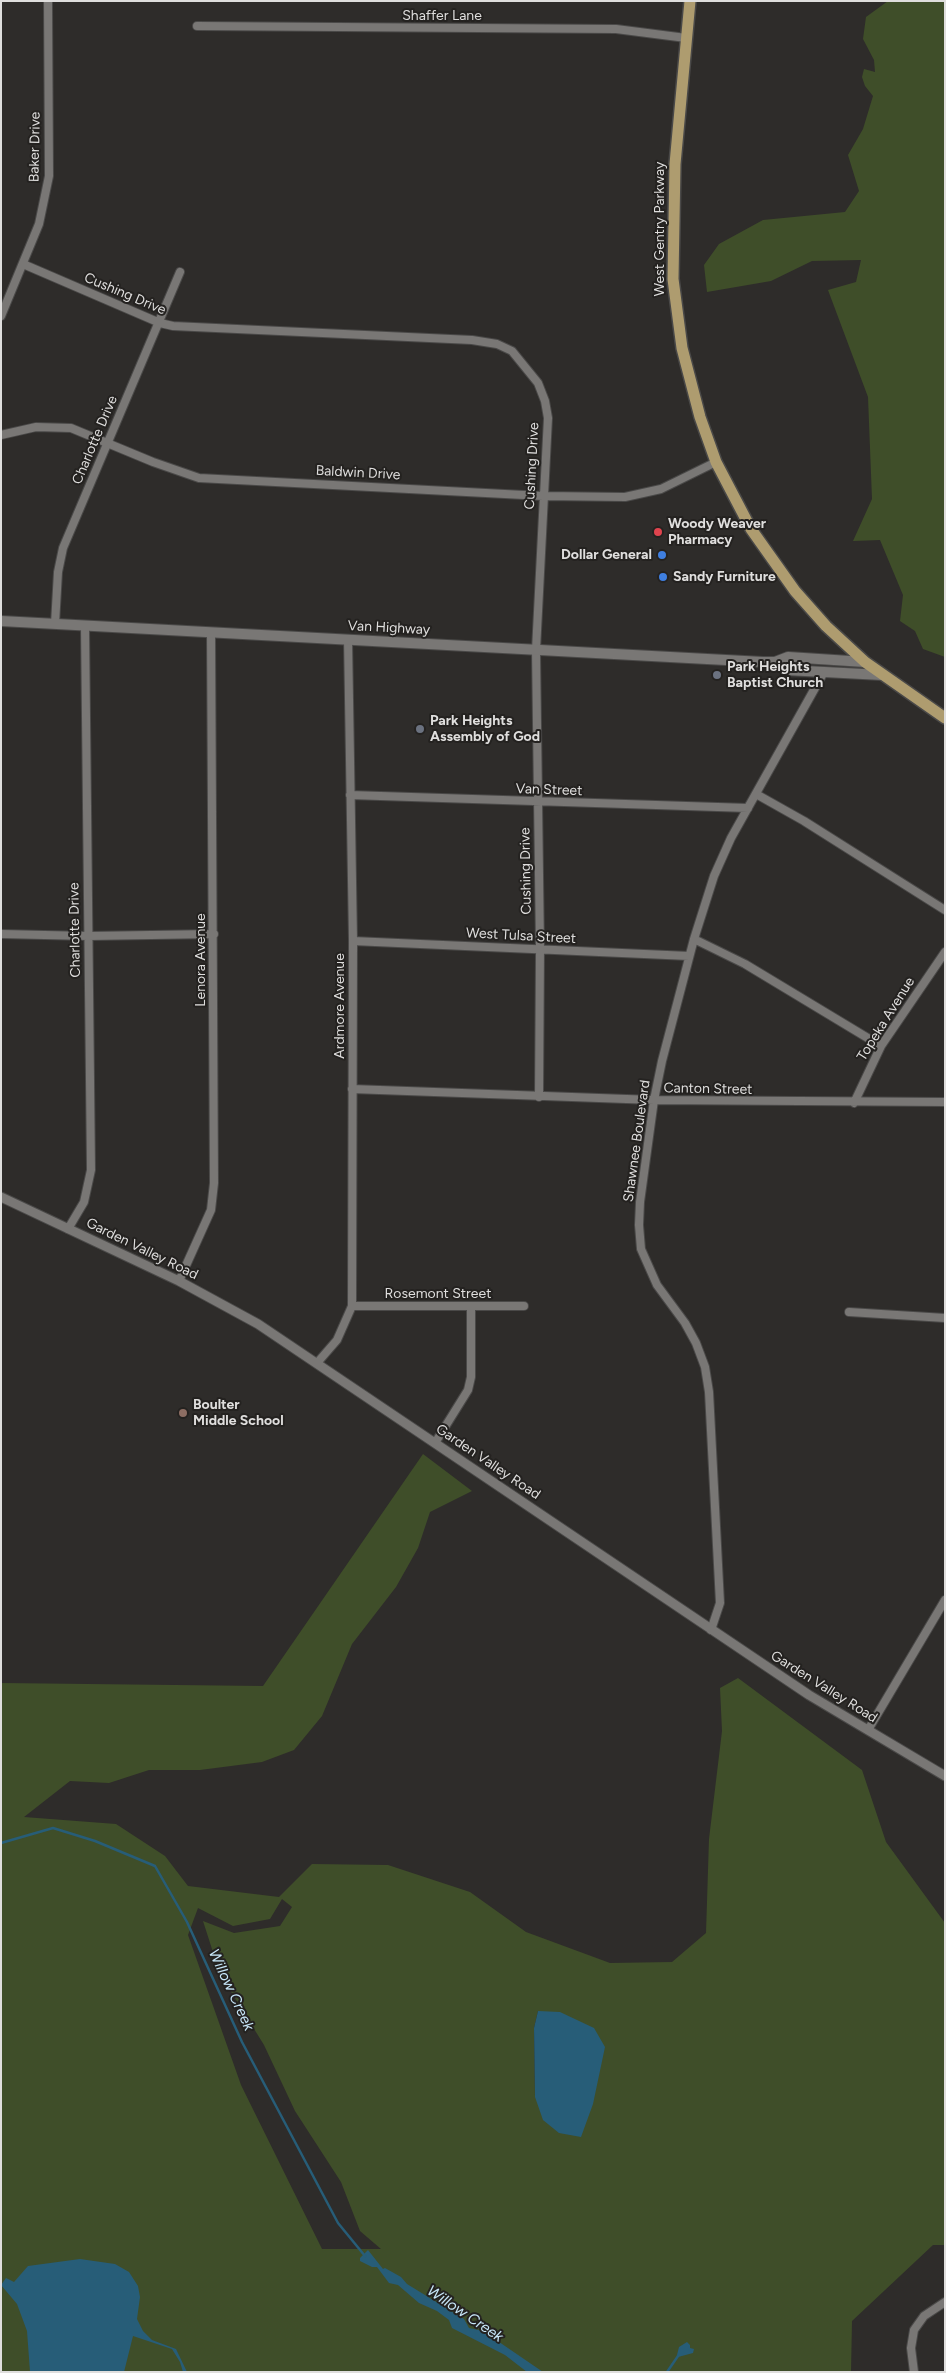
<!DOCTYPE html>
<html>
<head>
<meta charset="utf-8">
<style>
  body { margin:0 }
  #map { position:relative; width:946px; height:2373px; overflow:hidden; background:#2e2c2a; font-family:Figtree,sans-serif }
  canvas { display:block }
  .frame { position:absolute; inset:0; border:2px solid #dfdedd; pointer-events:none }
</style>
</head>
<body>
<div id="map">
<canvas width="946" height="2373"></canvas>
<div class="frame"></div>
</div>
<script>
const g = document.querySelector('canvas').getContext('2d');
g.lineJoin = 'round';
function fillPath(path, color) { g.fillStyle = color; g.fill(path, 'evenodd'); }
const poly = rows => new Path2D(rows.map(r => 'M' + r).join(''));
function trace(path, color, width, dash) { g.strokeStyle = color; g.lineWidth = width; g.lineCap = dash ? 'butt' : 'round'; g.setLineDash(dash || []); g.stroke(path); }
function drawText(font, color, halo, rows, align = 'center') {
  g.font = font + ' Figtree,sans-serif'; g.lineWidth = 4; g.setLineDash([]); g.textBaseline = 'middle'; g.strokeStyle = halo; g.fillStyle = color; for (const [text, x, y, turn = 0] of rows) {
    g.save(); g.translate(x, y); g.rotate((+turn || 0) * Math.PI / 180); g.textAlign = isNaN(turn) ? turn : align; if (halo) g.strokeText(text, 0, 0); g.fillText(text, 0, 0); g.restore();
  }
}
const green = poly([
  [888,1,945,1,945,657,923,649,915,631,900,621,903,595,880,540,853,541,872,499,868,397,828,290,856,282,861,260,812,261,771,281,707,292,704,265,719,244,763,220,845,212,859,191,848,155,863,129,873,96,865,86,862,77,864,69,875,72,874,60,863,39,866,17],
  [423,1454,472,1491,430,1512,418,1548,396,1587,352,1644,322,1716,294,1750,262,1762,200,1770,149,1770,109,1783,70,1781,24,1817,116,1824,165,1856,188,1886,279,1897,312,1864,388,1865,470,1892,526,1932,610,1963,672,1962,706,1933,709,1839,722,1731,720,1688,738,1678,862,1770,886,1842,945,1923,945,2245,933,2245,852,2321,851,2372,1,2372,1,1683,263,1686],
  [282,1899,292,1907,280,1926,234,1933,203,1921,220,1974,264,2045,295,2111,341,2182,360,2231,381,2249,322,2249,241,2085,188,1935,198,1908,233,1926,270,1919],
  [538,2011,535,2097,534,2028]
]);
const water = poly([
  [538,2011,560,2012,594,2028,605,2047,593,2104,581,2137,559,2133,543,2120,535,2097,534,2028],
  [368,2250,383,2269,385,2268,401,2277,407,2284,464,2319,469,2328,483,2331,543,2372,527,2372,505,2355,452,2328,449,2320,437,2311,419,2303,398,2285,389,2283,377,2267,372,2267,360,2261,360,2258],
  [80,2259,115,2264,129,2272,138,2286,140,2297,137,2319,143,2331,152,2340,176,2349,187,2372,183,2372,180,2362,172,2349,133,2336,124,2372,30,2372,27,2331,17,2304,1,2285,6,2278,14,2282,28,2266],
  [687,2342,690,2345,690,2348,694,2349,693,2353,678,2357,677,2355,679,2347]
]);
const stream = poly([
  [1,1843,53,1828,95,1841,155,1866,187,1922,242,2042,338,2223,365,2256],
  [667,2372,678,2356]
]);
const minor = poly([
  [197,26,616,29,686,38],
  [23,264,160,323,173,326,472,340,497,344,512,351,538,383,545,401,548,418,536,650,540,949,539,1097],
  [1,316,39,224,49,176,48,1],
  [1,435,36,427,71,428,153,462,199,478,543,496,625,497,661,489,716,462],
  [55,624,58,572,63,548,180,272],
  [756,794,804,821,945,910],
  [350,795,748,808],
  [1,934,88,936,214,934],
  [694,939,745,964,881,1046],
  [353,941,689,956],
  [352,1089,654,1100,945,1102],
  [854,1103,881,1046,945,952],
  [68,1229,84,1202,91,1170,85,626],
  [179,1281,211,1210,214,1183,211,632],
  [352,1306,524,1306],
  [849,1312,945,1318],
  [317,1363,337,1340,352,1306,353,941,348,639],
  [435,1443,468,1390,471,1377,471,1307],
  [711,1630,720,1603,709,1392,705,1367,696,1343,685,1323,657,1285,641,1249,639,1225,640,1202,654,1100,662,1061,694,939,714,876,731,838,824,672],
  [868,1730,945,1600],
  [914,2372,911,2348,914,2330,924,2316,945,2302]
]);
const tertiary = poly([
  [1,1197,179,1281,258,1324,809,1695,945,1776]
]);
const secondary = poly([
  [1,621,763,662,775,662,788,657,865,662],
  [775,662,786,670,882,675]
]);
const primary = poly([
  [690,1,675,164,673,279,682,348,700,417,716,462,751,529,795,591,826,626,865,662,945,718]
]);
const markers = [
  [658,532,5,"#e0444e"],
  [662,555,5,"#3f7fe0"],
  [663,577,5,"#3f7fe0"],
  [717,675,5,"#6b7280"],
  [420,729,5,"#6b7280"],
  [183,1413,5,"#8d6e63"]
];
const streetNames = [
  ["Shaffer Lane",442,16],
  ["Baker Drive",35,147,-89],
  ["West Gentry Parkway",660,229,-90],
  ["Cushing Drive",125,294,23],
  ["Charlotte Drive",95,440,-67],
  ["Cushing Drive",532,466,-87],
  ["Baldwin Drive",358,473,3],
  ["Van Highway",389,628,3],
  ["Van Street",549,790,2],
  ["Cushing Drive",526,871,-91],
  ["Charlotte Drive",75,930,-91],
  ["West Tulsa Street",521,936,3],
  ["Lenora Avenue",201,960,-90],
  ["Ardmore Avenue",340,1006,-90],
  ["Topeka Avenue",886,1019,-58],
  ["Canton Street",708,1089,1],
  ["Shawnee Boulevard",637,1141,-82],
  ["Garden Valley Road",142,1249,26],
  ["Rosemont Street",438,1294],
  ["Garden Valley Road",488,1462,34],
  ["Garden Valley Road",824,1687,32]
];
const poiNames = [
  ["Woody Weaver",668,524],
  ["Pharmacy",668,540],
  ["Dollar General",652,555,"right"],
  ["Sandy Furniture",673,577],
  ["Park Heights",727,667],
  ["Baptist Church",727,683],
  ["Park Heights",430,721],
  ["Assembly of God",430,737],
  ["Boulter",193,1405],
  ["Middle School",193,1421]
];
const waterNames = [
  ["Willow Creek",231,1990,65],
  ["Willow Creek",465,2314,34]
];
fillPath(green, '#3f4e29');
fillPath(water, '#275d78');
trace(stream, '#275d78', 2.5);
trace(minor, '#4a4948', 10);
trace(tertiary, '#4a4948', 11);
trace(secondary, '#4a4948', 12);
trace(primary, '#4a4948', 14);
trace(minor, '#797775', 8);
trace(tertiary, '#797775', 9);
trace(secondary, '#797775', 10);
trace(primary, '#ae9c6f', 11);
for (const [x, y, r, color] of markers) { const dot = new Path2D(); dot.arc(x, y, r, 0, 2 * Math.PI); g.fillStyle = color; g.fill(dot); trace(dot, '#242220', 2); }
drawText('14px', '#dfdedd', '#242220', streetNames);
drawText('bold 14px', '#dfdedd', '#242220', poiNames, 'left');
drawText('italic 15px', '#c7e6f8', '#242220', waterNames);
</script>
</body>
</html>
